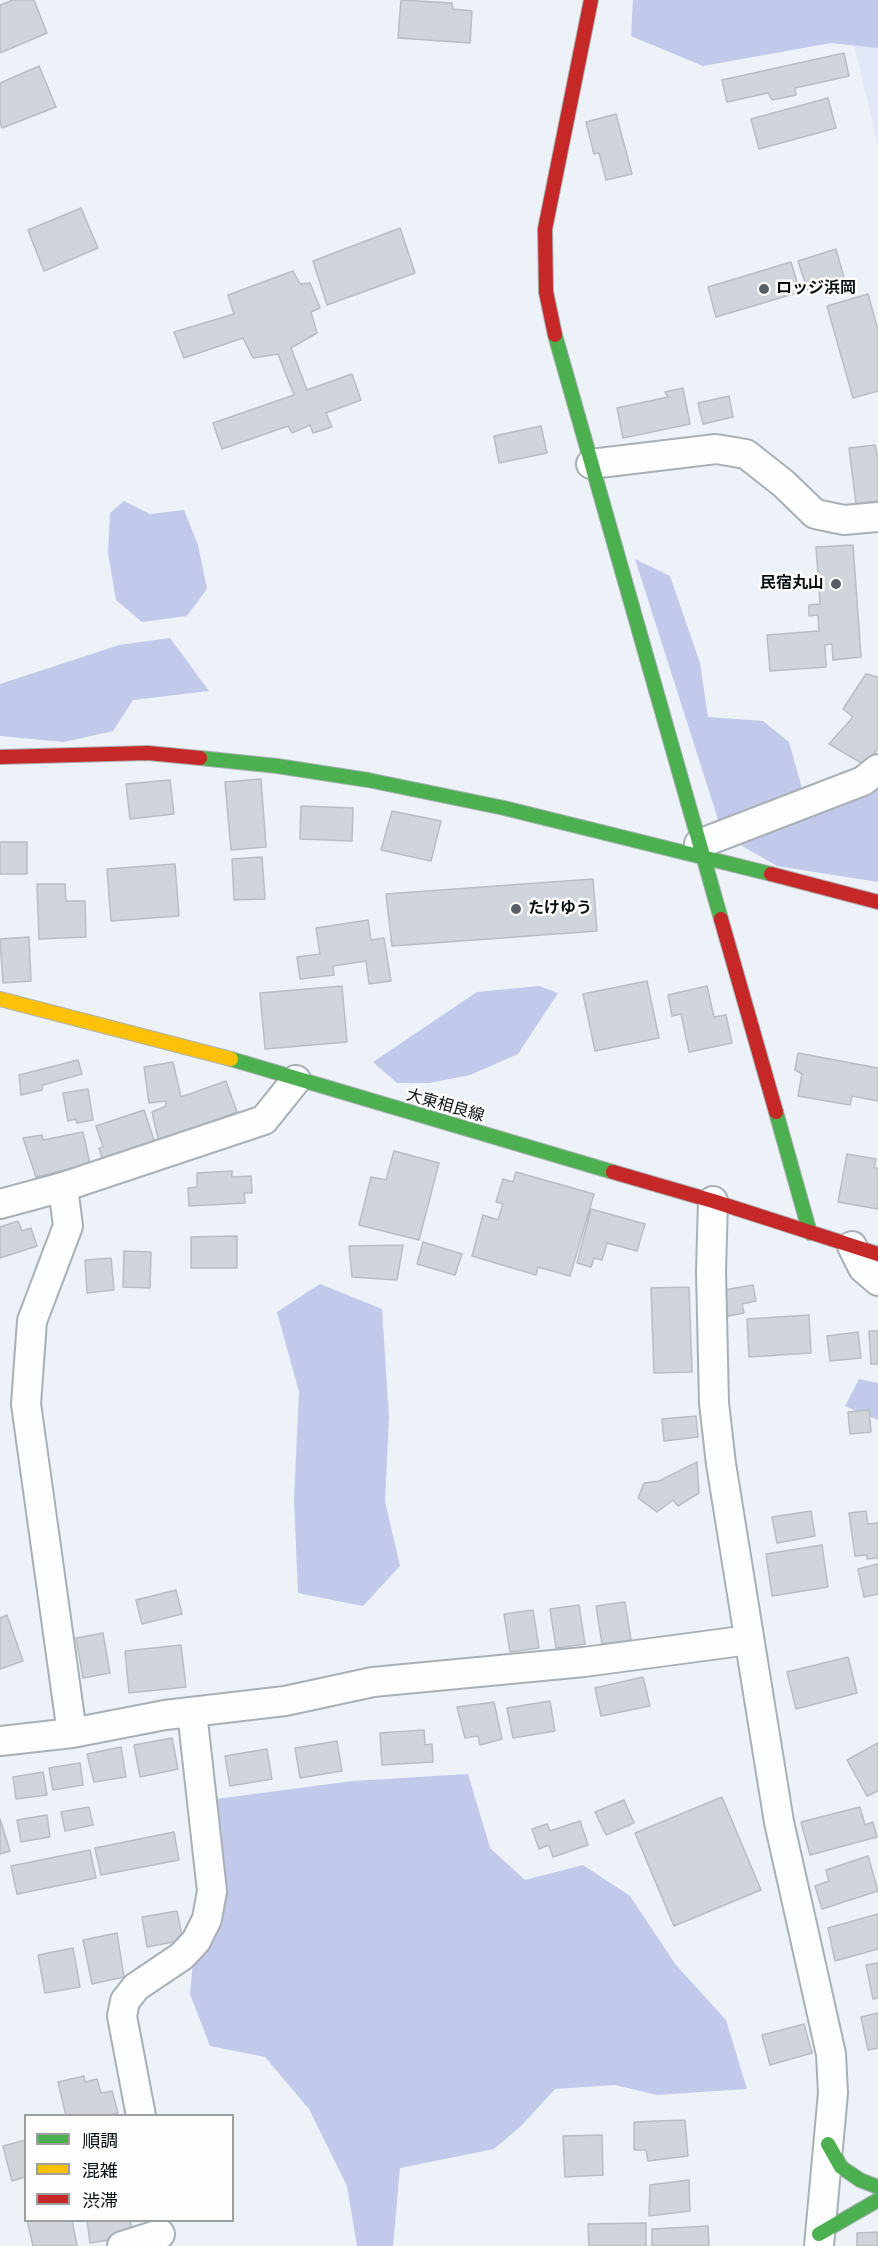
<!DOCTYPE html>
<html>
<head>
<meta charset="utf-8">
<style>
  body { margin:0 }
  #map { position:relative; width:878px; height:2246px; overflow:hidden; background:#ecf2f7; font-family:"Times New Roman","Noto Sans JP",serif }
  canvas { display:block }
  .legend { position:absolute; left:24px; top:2114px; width:210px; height:108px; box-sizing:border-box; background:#fefefe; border:2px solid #9c9ea0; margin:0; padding:8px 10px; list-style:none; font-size:18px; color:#080f13 }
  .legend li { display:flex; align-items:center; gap:12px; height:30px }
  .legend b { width:30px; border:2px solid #9c9ea0 }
</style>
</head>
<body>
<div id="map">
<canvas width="878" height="2246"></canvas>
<ul class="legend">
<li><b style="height:8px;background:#4caf50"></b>順調</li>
<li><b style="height:8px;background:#ffc107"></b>混雑</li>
<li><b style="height:8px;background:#c62828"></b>渋滞</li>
</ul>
</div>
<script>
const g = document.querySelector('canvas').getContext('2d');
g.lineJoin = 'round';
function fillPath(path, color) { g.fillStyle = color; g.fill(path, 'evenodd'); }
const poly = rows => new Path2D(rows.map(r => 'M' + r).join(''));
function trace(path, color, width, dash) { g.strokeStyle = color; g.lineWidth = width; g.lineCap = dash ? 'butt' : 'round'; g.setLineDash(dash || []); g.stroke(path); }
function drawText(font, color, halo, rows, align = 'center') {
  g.font = font + ' "Times New Roman","Noto Sans JP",serif'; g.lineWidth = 5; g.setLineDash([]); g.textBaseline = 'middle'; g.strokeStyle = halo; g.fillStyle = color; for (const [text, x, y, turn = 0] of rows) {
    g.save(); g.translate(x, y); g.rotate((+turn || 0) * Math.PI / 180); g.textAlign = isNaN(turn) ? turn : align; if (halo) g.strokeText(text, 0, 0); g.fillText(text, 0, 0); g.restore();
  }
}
const green = poly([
  [854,45,878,48,878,145]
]);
const forest = poly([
  [633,0,878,0,878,48,831,43,703,66,631,36],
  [124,501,150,514,184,510,198,545,207,589,187,616,142,622,116,600,108,553,110,513],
  [635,559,670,576,700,663,708,717,763,721,789,742,810,817,847,800,878,777,878,882,777,866,723,835],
  [170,638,209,691,133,700,113,731,64,742,0,736,0,684,119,645],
  [539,986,558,993,518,1054,470,1075,429,1083,397,1083,373,1062,477,992],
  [320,1284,382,1309,389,1417,385,1501,400,1566,363,1606,298,1593,294,1499,299,1392,277,1312],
  [859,1379,878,1383,878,1420,845,1406],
  [468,1774,490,1848,525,1880,583,1865,630,1896,676,1965,726,2020,747,2089,657,2095,615,2085,555,2089,521,2126,494,2149,400,2168,393,2246,357,2246,347,2186,309,2109,265,2057,210,2046,190,1994,208,1800,353,1781]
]);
const building = poly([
  [13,0,34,0,47,33,0,53,0,5,13,0],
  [401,0,452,3,453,9,472,11,470,43,398,38,401,0],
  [844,53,849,76,795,88,796,95,772,100,768,93,727,102,722,80,844,53],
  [39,66,56,107,2,128,0,123,0,83,39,66],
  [828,98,836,128,759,149,751,119,828,98],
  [616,114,632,174,606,180,599,153,594,154,586,122,616,114],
  [81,208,98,248,44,271,28,230,81,208],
  [400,228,415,273,327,305,313,261,400,228],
  [836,249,845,281,808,292,798,261,836,249],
  [791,262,800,292,716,317,708,287,791,262],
  [293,271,300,284,310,283,320,308,311,312,317,333,291,348,307,390,352,374,361,400,326,413,332,427,313,433,310,425,292,433,288,426,222,449,213,423,294,395,278,354,253,358,243,338,184,358,174,332,234,314,228,295,293,271],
  [868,294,878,330,878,391,853,398,827,306,868,294],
  [683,388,690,424,623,438,617,408,668,397,665,392,683,388],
  [729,396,733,417,703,424,698,403,729,396],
  [541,426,547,453,499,463,494,436,541,426],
  [875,445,878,459,878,501,856,504,849,448,875,445],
  [853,545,861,657,833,660,832,644,825,645,826,667,770,671,767,635,819,631,818,615,809,616,809,605,820,604,816,547,853,545],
  [866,674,878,677,878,748,865,765,829,744,853,717,843,709,866,674],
  [261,779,266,847,231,850,225,782,261,779],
  [170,780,174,814,130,819,126,784,170,780],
  [301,806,353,808,352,841,300,839,301,806],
  [392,811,441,821,431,861,381,850,392,811],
  [0,842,27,842,27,874,0,874,0,842],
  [262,857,265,899,234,900,232,859,262,857],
  [175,864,179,916,111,921,107,869,175,864],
  [593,879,597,931,392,946,386,894,593,879],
  [37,884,65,884,66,901,85,901,86,937,39,939,37,884],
  [368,920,371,940,384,938,391,981,369,984,366,961,333,966,334,975,300,979,297,957,320,954,316,928,368,920],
  [29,937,31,981,3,983,0,939,29,937],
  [647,981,659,1038,595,1051,583,994,647,981],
  [342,986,347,1042,265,1049,260,993,342,986],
  [707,986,714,1017,726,1015,732,1043,689,1052,681,1014,672,1016,668,995,707,986],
  [798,1053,878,1068,878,1101,852,1096,850,1105,798,1096,802,1074,795,1070,798,1053],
  [78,1060,82,1074,43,1085,42,1090,21,1095,19,1075,78,1060],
  [173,1062,181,1097,226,1081,237,1112,159,1143,152,1112,166,1106,166,1101,149,1103,144,1067,173,1062],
  [88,1089,93,1120,77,1123,76,1119,68,1121,63,1093,88,1089],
  [144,1110,155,1143,103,1161,99,1148,103,1147,96,1126,144,1110],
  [83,1132,90,1164,36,1177,23,1138,42,1135,43,1140,83,1132],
  [394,1151,439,1163,419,1240,359,1225,371,1177,386,1180,394,1151],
  [847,1154,876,1159,874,1168,878,1168,878,1209,838,1202,847,1154],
  [232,1171,232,1177,251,1176,252,1193,244,1193,245,1203,189,1206,188,1188,197,1187,197,1173,232,1171],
  [516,1172,594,1194,570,1276,538,1267,536,1275,472,1256,483,1215,498,1220,503,1204,496,1202,503,1179,513,1182,516,1172],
  [591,1209,645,1224,637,1251,607,1243,602,1260,594,1258,591,1267,577,1263,591,1209],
  [18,1221,22,1231,31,1228,37,1246,0,1258,0,1227,18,1221],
  [237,1236,237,1268,191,1268,191,1237,237,1236],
  [423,1242,462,1254,455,1275,417,1264,423,1242],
  [403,1245,397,1280,352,1277,349,1246,403,1245],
  [124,1251,151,1252,150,1288,123,1287,124,1251],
  [111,1258,114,1290,87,1293,85,1260,111,1258],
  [753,1285,756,1301,742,1304,744,1313,728,1316,723,1290,753,1285],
  [689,1287,692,1372,654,1373,651,1288,689,1287],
  [809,1315,811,1353,749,1357,747,1319,809,1315],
  [869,1331,878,1331,878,1364,871,1364,869,1331],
  [858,1332,861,1358,830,1361,827,1336,858,1332],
  [869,1410,871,1432,850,1434,848,1412,869,1410],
  [696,1416,698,1437,664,1441,662,1419,696,1416],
  [697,1462,699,1493,678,1506,673,1500,657,1512,638,1498,644,1483,659,1481,697,1462],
  [811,1511,815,1536,777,1543,772,1517,811,1511],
  [866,1511,868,1524,878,1523,878,1558,867,1559,867,1555,855,1556,849,1513,866,1511],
  [822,1545,828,1587,772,1596,766,1554,822,1545],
  [878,1564,878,1594,864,1597,858,1569,878,1564],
  [176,1590,182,1614,142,1624,136,1600,176,1590],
  [625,1602,631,1640,602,1644,596,1606,625,1602],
  [579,1605,585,1644,556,1648,550,1609,579,1605],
  [533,1610,539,1648,510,1652,504,1614,533,1610],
  [7,1615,23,1661,0,1669,0,1618,7,1615],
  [103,1633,110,1673,83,1678,76,1638,103,1633],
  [181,1645,186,1687,129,1693,125,1651,181,1645],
  [848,1657,857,1693,796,1709,787,1672,848,1657],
  [643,1677,650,1706,601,1716,595,1688,643,1677],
  [550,1701,555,1731,513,1738,507,1708,550,1701],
  [494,1702,502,1739,480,1745,478,1736,465,1738,457,1707,494,1702],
  [424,1730,425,1745,432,1744,433,1762,382,1765,380,1733,424,1730],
  [172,1738,178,1769,140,1777,134,1745,172,1738],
  [337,1741,342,1771,300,1778,295,1748,337,1741],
  [878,1743,878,1791,867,1796,847,1760,878,1743],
  [121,1747,126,1777,94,1782,87,1754,121,1747],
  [267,1749,272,1779,230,1786,225,1756,267,1749],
  [80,1763,83,1785,53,1790,49,1768,80,1763],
  [43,1772,47,1795,16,1799,13,1777,43,1772],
  [722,1797,761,1890,674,1926,635,1833,722,1797],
  [624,1800,634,1823,606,1835,595,1812,624,1800],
  [89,1807,93,1825,65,1831,61,1812,89,1807],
  [860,1807,865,1825,873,1822,877,1837,810,1855,801,1822,860,1807],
  [47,1815,50,1837,21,1842,17,1820,47,1815],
  [0,1819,10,1851,0,1854,0,1819],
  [580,1821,588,1845,553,1857,549,1845,539,1849,532,1829,547,1824,550,1831,580,1821],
  [174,1832,179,1860,101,1875,95,1848,174,1832],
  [90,1850,96,1878,17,1894,11,1866,90,1850],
  [868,1856,878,1891,822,1909,815,1886,829,1881,826,1870,868,1856],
  [177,1911,183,1940,147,1947,142,1917,177,1911],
  [878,1914,878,1949,835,1961,828,1928,878,1914],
  [117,1933,124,1977,92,1984,83,1940,117,1933],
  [73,1948,80,1987,45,1993,38,1955,73,1948],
  [878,1963,878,1998,873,1999,866,1965,878,1963],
  [878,2013,878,2048,868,2050,861,2017,878,2013],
  [804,2024,812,2053,770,2065,762,2035,804,2024],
  [84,2076,85,2082,97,2079,101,2093,112,2091,118,2113,108,2116,66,2116,58,2082,84,2076],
  [685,2120,688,2156,648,2161,646,2150,634,2150,634,2122,685,2120],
  [602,2135,603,2175,565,2177,563,2136,602,2135],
  [26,2140,26,2177,12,2181,3,2146,26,2140],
  [689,2180,690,2211,649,2216,650,2185,689,2180],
  [27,2220,72,2220,77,2246,33,2246,27,2220],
  [87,2220,130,2220,133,2236,90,2243,87,2220],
  [646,2223,646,2246,589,2246,588,2224,646,2223],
  [708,2226,709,2246,652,2246,652,2229,708,2226],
  [878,2232,878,2246,857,2246,857,2233,878,2232]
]);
const street = poly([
  [591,464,716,449,746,454,784,484,815,514,844,520,878,517],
  [699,844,863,781,878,769],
  [63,1187,68,1226,32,1321,26,1404,72,1733],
  [713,1201,711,1271,714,1403,721,1464,779,1822,831,2054,833,2093,819,2246],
  [0,1204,63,1187,264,1120,296,1080],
  [852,1246,863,1268,878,1281],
  [0,1741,72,1733,165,1715,285,1701,373,1682,584,1662,749,1640],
  [141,2116,122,2016,125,2001,136,1987,182,1956,196,1941,207,1919,212,1891,192,1712],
  [122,2246,160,2234]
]);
const fast = poly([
  [555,335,721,919],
  [200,758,277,766,368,780,504,808,771,874],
  [231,1059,613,1172],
  [776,1112,810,1233],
  [828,2144,841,2167,860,2180,878,2187],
  [819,2234,878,2200]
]);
const slow = poly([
  [0,999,231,1059]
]);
const jam = poly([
  [555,335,546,292,545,229,591,0],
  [0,757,148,753,200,758],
  [771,874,878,902],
  [721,919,776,1112],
  [613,1172,713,1201,878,1254]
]);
const markers = [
  [764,289,6,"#585e63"],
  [836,584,6,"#585e63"],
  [516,909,6,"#585e63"]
];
const poiNames = [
  ["ロッジ浜岡",776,289],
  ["民宿丸山",824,584,"right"],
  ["たけゆう",528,909]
];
const streetNames = [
  ["大東相良線",445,1106,16]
];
fillPath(green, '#e3e8f9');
fillPath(forest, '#c2c9eb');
fillPath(building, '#d0d5dc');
trace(building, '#b8bdc3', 1.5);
trace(street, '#a9b0b5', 32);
trace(fast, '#a9b0b5', 16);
trace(slow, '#a9b0b5', 16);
trace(jam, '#a9b0b5', 16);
trace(street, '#fcfdfe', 28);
trace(fast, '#4caf50', 14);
trace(slow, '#ffc107', 14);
trace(jam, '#c62828', 14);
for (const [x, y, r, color] of markers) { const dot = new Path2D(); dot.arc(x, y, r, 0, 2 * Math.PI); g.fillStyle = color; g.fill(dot); trace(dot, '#fefefe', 2); }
drawText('bold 16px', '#080f13', '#fefefe', poiNames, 'left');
drawText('16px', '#080f13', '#fefefe', streetNames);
</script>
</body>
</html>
